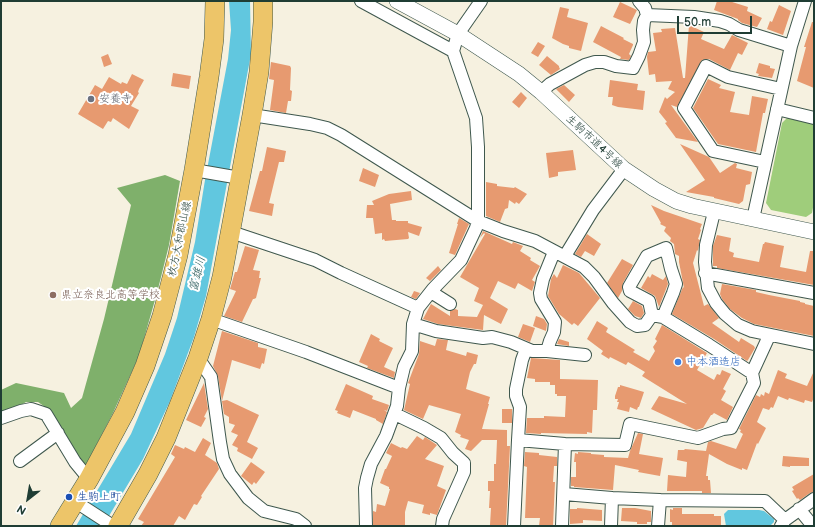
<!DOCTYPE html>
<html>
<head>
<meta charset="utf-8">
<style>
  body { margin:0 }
  #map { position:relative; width:815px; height:527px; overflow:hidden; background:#f6f1e0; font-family:"Balsamiq Sans",sans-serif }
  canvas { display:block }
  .frame { position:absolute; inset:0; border:2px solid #1f3d34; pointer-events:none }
  .north { position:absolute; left:8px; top:479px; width:40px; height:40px; -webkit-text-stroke:3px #fff; paint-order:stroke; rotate:211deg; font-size:11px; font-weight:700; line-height:16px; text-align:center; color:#1f3d34 }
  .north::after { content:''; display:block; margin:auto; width:14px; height:18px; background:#1f3d34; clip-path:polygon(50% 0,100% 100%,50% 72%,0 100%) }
  .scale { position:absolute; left:677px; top:16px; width:75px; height:18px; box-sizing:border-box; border:2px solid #1f3d34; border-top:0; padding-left:5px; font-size:12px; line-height:14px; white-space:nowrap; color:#1f3d34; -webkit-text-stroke:3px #fff; paint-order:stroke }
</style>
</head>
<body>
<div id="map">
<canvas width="815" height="527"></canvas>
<div class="frame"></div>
<div class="north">N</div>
<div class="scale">50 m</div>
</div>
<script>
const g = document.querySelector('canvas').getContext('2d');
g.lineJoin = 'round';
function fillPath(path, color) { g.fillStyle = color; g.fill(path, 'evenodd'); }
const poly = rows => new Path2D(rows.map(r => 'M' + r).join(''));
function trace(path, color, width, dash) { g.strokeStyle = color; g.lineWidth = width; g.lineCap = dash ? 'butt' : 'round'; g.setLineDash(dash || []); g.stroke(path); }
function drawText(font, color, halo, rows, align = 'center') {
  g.font = font + ' "Balsamiq Sans","Klee One",sans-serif'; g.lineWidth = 4; g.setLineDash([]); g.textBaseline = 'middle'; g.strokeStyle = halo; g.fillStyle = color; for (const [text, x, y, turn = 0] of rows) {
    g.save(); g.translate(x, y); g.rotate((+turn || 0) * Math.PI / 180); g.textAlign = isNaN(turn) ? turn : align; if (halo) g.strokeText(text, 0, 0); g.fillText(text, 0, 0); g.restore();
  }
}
const green = poly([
  [787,118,814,124,814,202,812,213,806,217,771,210,766,203,782,123]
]);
const forest = poly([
  [165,175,180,181,169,245,157,293,139,356,113,413,86,465,73,452,51,411,38,402,26,402,6,414,1,415,1,390,16,383,64,393,71,408,82,398,104,319,131,205,117,188]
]);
const water = poly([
  [229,1,250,1,251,54,206,296,194,337,170,401,143,459,103,526,76,526,131,434,165,354,177,318,195,242,205,180,228,59,231,30],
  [728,510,759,510,764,511,774,519,774,522,770,526,726,526,724,514]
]);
const building = poly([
  [717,1,729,1,748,7,747,11,762,18,757,27,742,23,738,20,738,19,714,10],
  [620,2,637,10,630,24,613,17],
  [779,5,791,11,783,35,767,29,770,21,772,22],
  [560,7,569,9,567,17,588,23,581,51,569,48,569,46,563,44,552,38],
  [812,22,814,22,814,88,797,81,806,47,804,47],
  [689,25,704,32,701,39,724,49,732,35,748,43,742,55,738,53,730,70,709,59,702,60,677,107,671,105,698,142,676,138,665,123,667,122,659,112,665,97,667,99,675,92,668,89,672,81,656,82,655,74,649,75,647,57,648,52,656,51,653,33,662,32,661,29,675,28,683,78,685,78],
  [601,26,624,38,623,39,633,44,633,45,629,54,631,56,629,60,620,59,621,57,593,42],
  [538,42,545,46,538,57,531,53],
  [108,54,112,64,104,67,101,57],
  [547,56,559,66,559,67,560,69,551,75,539,65],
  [271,62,290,66,291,68,290,90,292,91,291,101,288,101,286,113,270,110,274,80,269,79],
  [759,63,770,66,770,68,775,69,772,78,758,76,759,74,756,73],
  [173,73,191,76,189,89,171,86],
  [132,74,144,80,139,89,138,92,139,93,131,106,139,110,129,129,113,118,111,122,108,121,103,129,78,114,95,85,102,89,109,77,121,84,122,82,127,84],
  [708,79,721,85,719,88,735,92,730,112,749,115,752,96,768,99,765,113,763,113,756,152,718,144,693,108],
  [610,80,638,84,637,90,645,91,643,110,618,107,612,105,613,97,608,97],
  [564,85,575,95,569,102,556,89],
  [521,92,527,98,519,108,512,102],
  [680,144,709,157,720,173,735,163,737,164,736,168,752,172,750,184,746,185,743,201,739,204,714,198,714,197,686,192,705,180],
  [267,147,286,151,284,162,279,162,269,203,274,204,272,216,249,211,260,171,262,171],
  [573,150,576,170,558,172,558,176,549,178,546,153],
  [363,168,379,175,375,187,359,181],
  [486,182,497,184,497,186,514,188,515,187,527,194,519,204,516,202,515,204,509,200,508,208,505,209,500,222,486,216],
  [411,191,412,200,390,204,392,220,396,220,396,221,408,221,408,223,422,227,419,236,408,232,409,238,408,239,385,241,384,239,382,240,382,233,375,234,373,218,366,218,367,205,374,205,372,201,389,194],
  [651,205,664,211,702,224,700,229,701,230,698,239,700,240,698,251,697,250,693,263,704,306,708,304,719,318,712,323,739,342,741,338,754,346,755,348,748,360,747,361,714,339,672,314,683,287,684,288,679,262,679,256,675,254,674,244,670,241,671,238,664,231,666,227,660,224,661,223],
  [459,218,469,224,455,255,449,253,458,224,457,224],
  [483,231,512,244,513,242,523,246,520,251,531,258,530,260,540,266,532,280,535,282,532,291,518,283,515,289,498,281,490,298,508,309,501,324,484,315,483,330,438,324,423,319,431,304,450,316,450,311,455,309,458,310,458,316,477,317,483,305,474,301,479,288,460,277,485,234,484,233,480,238],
  [587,234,601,244,594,256,585,251,581,257,575,254],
  [717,235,731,238,729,251,734,253,733,257,728,256,759,262,763,244,764,244,765,242,784,246,780,267,806,272,810,251,814,251,814,285,717,268,717,266,713,266,713,246],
  [245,246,259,250,253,270,260,271,259,278,261,278,256,298,254,299,253,299,242,322,224,316,236,291,230,289,235,272,237,272],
  [622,259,633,265,623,283,622,291,618,298,607,283],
  [563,265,579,273,600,298,578,326,574,323,572,325,559,314,548,296,551,279,554,274,557,278],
  [438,266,441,270,430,281,426,278],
  [652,274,663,280,666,276,668,284,659,307,655,296,641,288,648,276,650,278],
  [722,284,756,290,756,292,769,295,800,301,800,302,805,303,805,304,814,306,814,336,754,324,742,318,730,309,722,299,720,294],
  [414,291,420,293,416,299,411,297],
  [633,301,642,306,644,313,641,318,635,316,628,309],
  [536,316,544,319,547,324,546,331,533,326],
  [597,321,608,328,606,332,635,350,633,352,649,361,655,351,653,347,657,341,655,339,662,325,707,353,697,370,714,380,717,374,720,375,722,370,731,374,723,389,726,391,721,400,733,407,727,420,714,413,712,415,711,415,703,428,696,430,651,409,659,396,687,404,642,376,645,372,628,362,626,365,610,357,609,359,601,354,603,351,587,339],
  [523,324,535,328,530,342,518,337],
  [222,331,258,343,258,347,267,349,264,364,262,363,260,369,232,360,222,401,227,400,259,415,247,442,258,448,252,459,237,451,238,448,232,445,238,435,231,432,235,425,229,423,229,417,224,414,218,376,213,366],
  [371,334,380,339,379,341,393,348,384,367,395,372,394,378,367,368,368,366,359,362],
  [437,339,448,340,446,350,466,356,467,352,478,355,476,364,474,364,470,372,466,389,490,397,488,404,489,404,482,429,507,430,507,446,510,446,506,526,490,525,491,508,489,508,490,491,488,491,488,481,494,481,494,464,496,464,497,440,482,440,471,451,465,449,469,440,460,437,461,435,455,432,461,414,429,405,423,419,404,410,410,384,408,383,419,354,420,341,435,346],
  [559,339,569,342,569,346,557,344],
  [531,358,560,360,560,379,598,380,597,410,593,410,592,433,587,432,587,434,541,433,541,434,526,433,527,418,544,418,544,416,565,417,566,396,557,396,557,394,555,394,555,385,550,385,550,382,535,382,535,379,527,378],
  [778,370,787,374,785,378,807,386,814,371,814,397,812,402,805,400,804,403,789,398,788,400,778,396,773,408,771,407,769,410,763,408,757,422,766,428,758,444,757,443,747,470,742,468,742,470,727,464,709,454,706,476,708,476,708,480,710,480,711,493,702,493,702,491,667,491,668,475,686,477,687,462,677,460,678,450,684,450,685,449,706,451,708,442,711,441,736,449,743,434,740,432,741,430,739,429,756,395,760,397,761,394,764,396,765,392,769,394],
  [204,383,208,409,204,417,206,418,201,427,186,420],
  [346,384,373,396,372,399,389,405,387,411,384,410,387,412,383,424,376,420,376,419,353,410,350,418,337,413,338,411,335,410],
  [620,385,644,392,639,407,638,407,637,410,630,407,629,412,617,409,619,402,617,402,618,399,615,399,615,396,618,387,620,387],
  [502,409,512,409,512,423,502,423],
  [638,433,643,434,639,454,663,458,660,476,638,472,639,470,615,465,613,490,574,487,574,486,571,486,571,477,576,477,576,462,574,462,575,453,578,454,578,452,591,453,591,454,604,455,604,457,628,458,630,451],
  [417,436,423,440,425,437,437,445,425,459,444,466,437,486,446,490,437,515,430,513,430,515,422,513,424,505,408,501,405,512,405,526,373,526,373,511,376,512,377,504,385,506,390,489,389,489,389,487,380,483,385,469,386,469,392,456,386,453,391,443,401,448,402,447,407,449],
  [203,438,211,443,205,455,217,463,219,469,201,496,202,497,197,505,194,504,185,520,179,516,173,526,141,526,144,522,138,519,175,457,171,454,175,445,184,449,185,447,195,452],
  [525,452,539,453,539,455,557,457,557,466,554,466,553,482,555,482,553,526,539,526,540,518,525,518,527,467,524,466],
  [783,456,809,458,809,466,790,466,790,467,782,466],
  [251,462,265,472,256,484,254,482,252,485,241,476],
  [814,474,814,492,810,493,800,500,798,498,797,499,792,491,794,490,792,487],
  [577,508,602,510,602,521,583,520,583,523,570,524,570,509,577,509],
  [622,508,635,508,651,511,651,522,647,522,647,524,637,524,637,522,621,521],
  [673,508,682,508,682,514,714,514,714,516,721,516,721,526,672,526,672,522,670,522,670,509,673,510]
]);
const minor = poly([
  [361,1,453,51],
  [639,1,645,8,647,15,694,17,720,21,729,24,739,30,791,46],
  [541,92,550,84,585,65,595,62,604,62,616,66,633,68,639,56,644,42,643,30,644,21,647,15],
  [777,109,814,118],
  [252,115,310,124,327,128,341,135,478,221,503,231,535,241,584,267,594,277,613,303,630,322,637,326,645,325,652,315],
  [765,162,713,151,684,108,706,66,728,77,781,89],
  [194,170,240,178],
  [714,212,706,245,705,262,708,288,716,303,725,314,738,325,752,331,814,344],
  [753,219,791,46,805,1],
  [231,232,315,260,341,273,418,308],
  [565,256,593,210,624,169],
  [705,273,814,293],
  [431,292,450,304],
  [663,317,673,293,676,284,671,269,666,248,647,256,629,287,630,291,649,301,652,315,663,317,709,345,752,373],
  [211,319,306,352,399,388],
  [413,324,436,331,483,338,492,337,511,342,532,351,547,351,585,355],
  [547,351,550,341,554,332,555,322,541,299,540,293,543,279,554,252],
  [198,358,211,377,220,442,223,459,230,474,248,498,264,511,296,519,305,526],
  [395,414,424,428,441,438,453,453,464,463,464,472,443,519,442,526],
  [1,418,21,411,31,409,46,414,75,462,89,479],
  [518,440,520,407,516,396,516,389,522,360,526,349],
  [20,461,58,433],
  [564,494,612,498],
  [76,502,113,526],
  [799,509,813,526],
  [366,526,365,488,367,478,371,464,386,436,397,406,399,388,404,367,412,351,413,324,418,308,433,289,461,260,476,228,478,221,478,147,476,118,453,51,458,34,481,1],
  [514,526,518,440,565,444,625,445,630,424,698,438,723,429,731,428,754,383,752,373,769,336],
  [562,526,565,444],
  [611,526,612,498,660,500],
  [658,526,660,500,765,501,785,520],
  [781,526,785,520,814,499]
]);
const tertiary = poly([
  [397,1,458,34,519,74,541,92,624,169,654,189,676,201,692,206,814,232]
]);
const primary = poly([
  [60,526,89,479,125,412,145,366,162,316,178,255,194,170,209,77,214,39,215,1],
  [118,526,148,474,166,438,198,358,211,319,222,277,252,115,259,72,263,22,263,1]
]);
const markers = [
  [91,99,4,"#6b7280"],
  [53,295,4,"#8d6e63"],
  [678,362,4,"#3f7fe0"],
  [69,497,4,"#1a4fb4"]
];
const worshipNames = [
  ["安養寺",99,99]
];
const streetNames = [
  ["生駒市道4号線",594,142,43],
  ["枚方大和郡山線",180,239,-78]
];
const educationNames = [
  ["県立奈良北高等学校",61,295]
];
const shopNames = [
  ["中本酒造店",686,362]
];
const transitNames = [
  ["生駒上町",77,497]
];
const waterNames = [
  ["富雄川",198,274,-76]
];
fillPath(green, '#9fcd7b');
fillPath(forest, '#7fb06b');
fillPath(water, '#61c7df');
fillPath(building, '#e79a70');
trace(minor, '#3f584e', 14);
trace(tertiary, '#3f584e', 16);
trace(primary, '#3f584e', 20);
trace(minor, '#fff', 12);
trace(tertiary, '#fff', 15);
trace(primary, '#edc569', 19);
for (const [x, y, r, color] of markers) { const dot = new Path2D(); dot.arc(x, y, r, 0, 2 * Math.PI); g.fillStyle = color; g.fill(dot); trace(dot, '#fff', 1.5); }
drawText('11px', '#5b616d', '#fff', worshipNames, 'left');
drawText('11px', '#1f3d34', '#fff', streetNames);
drawText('11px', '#785e54', '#fff', educationNames, 'left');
drawText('11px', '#366cbe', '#fff', shopNames, 'left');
drawText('11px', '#164399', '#fff', transitNames, 'left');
drawText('italic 12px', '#30605f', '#fff', waterNames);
</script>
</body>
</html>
